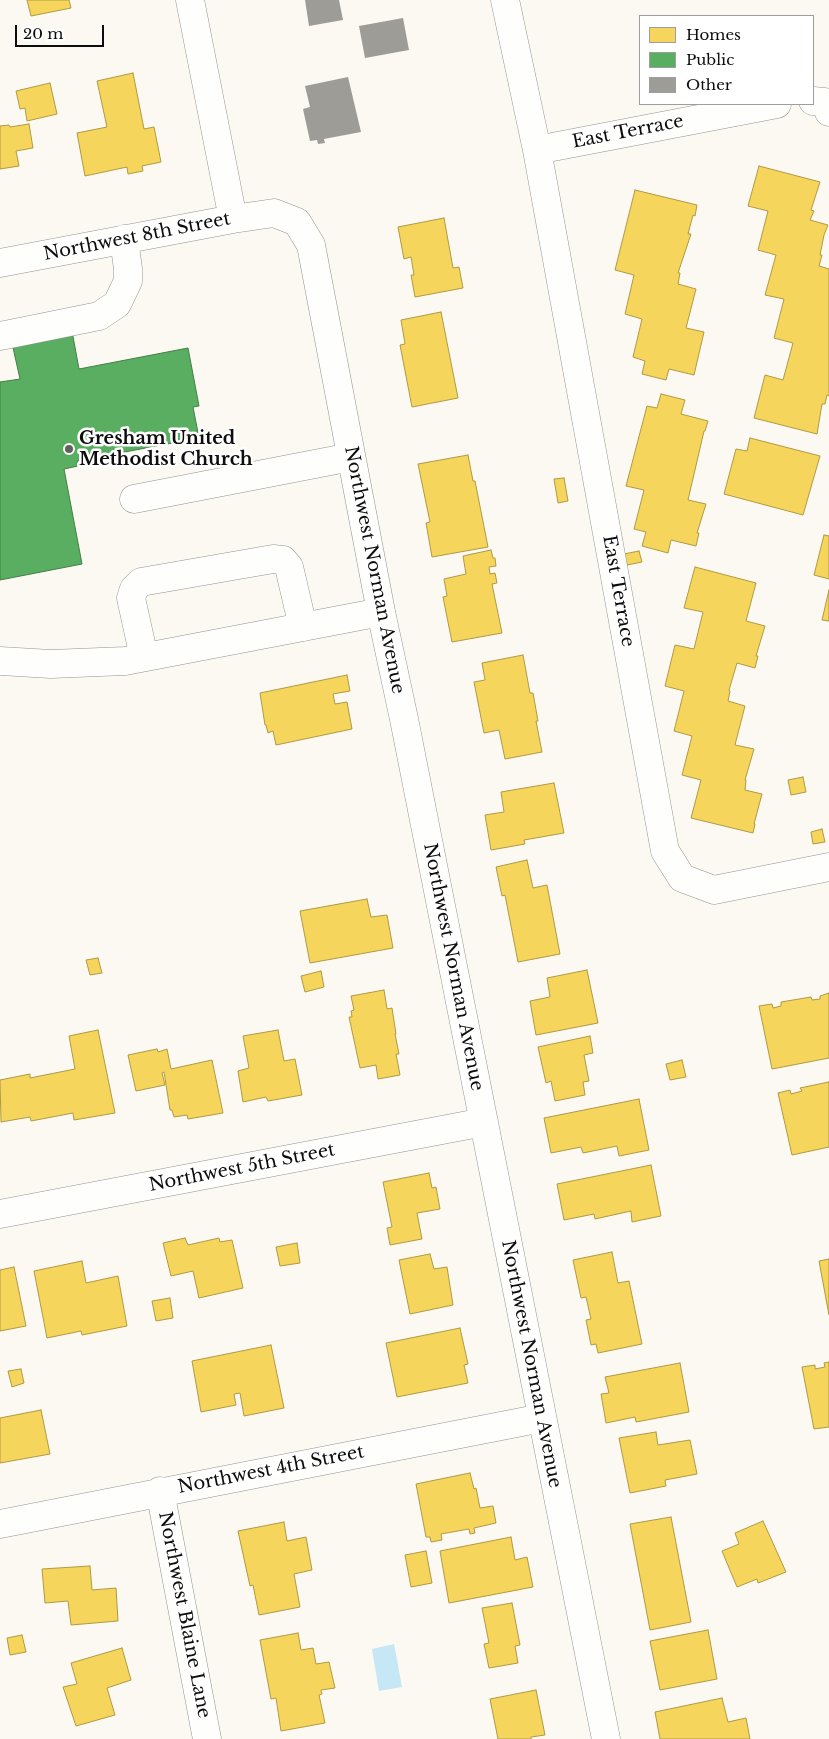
<!DOCTYPE html>
<html>
<head>
<meta charset="utf-8">
<style>
  body { margin:0 }
  #map { position:relative; width:829px; height:1739px; overflow:hidden; background:#fbf9f1; font-family:"Libre Baskerville",serif }
  canvas { display:block }
  .legend { position:absolute; left:639px; top:15px; width:175px; height:90px; box-sizing:border-box; background:#fff; border:1px solid #9e9e9e; margin:0; padding:6px 9px; list-style:none; font-size:15px; color:#0d0d0d }
  .legend li { display:flex; align-items:center; gap:10px; height:25px }
  .legend b { width:25px; border:1px solid #9e9e9e }
  .scale { position:absolute; left:15px; top:25px; width:89px; height:22px; box-sizing:border-box; border:2px solid #0d0d0d; border-top:0; padding-left:6px; font-size:15px; line-height:18px; white-space:nowrap; color:#0d0d0d; -webkit-text-stroke:4px #fff; paint-order:stroke }
</style>
</head>
<body>
<div id="map">
<canvas width="829" height="1739"></canvas>
<ul class="legend">
<li><b style="height:14px;background:#f6d55c"></b>Homes</li>
<li><b style="height:14px;background:#5aae61"></b>Public</li>
<li><b style="height:14px;background:#9e9c97"></b>Other</li>
</ul>
<div class="scale">20 m</div>
</div>
<script>
const g = document.querySelector('canvas').getContext('2d');
g.lineJoin = 'round';
function fillPath(path, color) { g.fillStyle = color; g.fill(path, 'evenodd'); }
const poly = rows => new Path2D(rows.map(r => 'M' + r).join(''));
function trace(path, color, width, dash) { g.strokeStyle = color; g.lineWidth = width; g.lineCap = dash ? 'butt' : 'round'; g.setLineDash(dash || []); g.stroke(path); }
function drawText(font, color, halo, rows, align = 'center') {
  g.font = font + ' "Libre Baskerville",serif'; g.lineWidth = 5; g.setLineDash([]); g.textBaseline = 'middle'; g.strokeStyle = halo; g.fillStyle = color; for (const [text, x, y, turn = 0] of rows) {
    g.save(); g.translate(x, y); g.rotate((+turn || 0) * Math.PI / 180); g.textAlign = isNaN(turn) ? turn : align; if (halo) g.strokeText(text, 0, 0); g.fillText(text, 0, 0); g.restore();
  }
}
const water = poly([
  [394,1644,402,1687,379,1691,372,1649]
]);
const homes = poly([
  [27,0,69,0,71,8,31,16,27,0],
  [133,73,144,129,154,127,161,162,142,166,143,171,128,174,127,167,85,176,77,133,107,127,97,81,133,73],
  [50,83,57,114,27,121,25,108,20,109,16,91,50,83],
  [29,124,33,148,16,151,19,166,0,169,0,126,9,125,10,127,29,124],
  [759,166,820,182,811,210,814,211,810,220,828,225,824,235,820,255,822,255,819,266,829,269,829,396,827,395,825,404,822,404,817,434,754,418,765,375,783,380,793,343,774,338,784,299,765,295,776,255,758,250,768,211,748,206,759,166],
  [635,190,697,205,695,216,693,215,688,234,691,234,678,273,680,273,678,284,696,289,686,328,704,332,694,375,669,369,666,380,642,374,645,361,633,357,642,319,625,314,634,275,615,270,635,190],
  [444,218,453,268,459,267,463,288,415,297,411,275,414,275,411,257,404,259,398,227,444,218],
  [441,312,458,398,412,407,400,345,405,344,401,320,441,312],
  [661,394,685,400,681,414,708,421,705,431,704,431,688,500,706,504,697,533,699,533,696,546,671,540,668,553,642,546,646,532,634,529,644,490,626,486,647,406,657,408,661,394],
  [750,438,820,456,803,515,724,494,736,449,747,451,750,438],
  [468,455,473,481,475,481,488,547,432,557,426,523,430,522,418,464,468,455],
  [564,478,568,501,558,503,554,479,564,478],
  [824,535,829,536,829,579,814,575,824,535],
  [491,550,493,558,495,558,496,566,489,567,490,574,495,573,497,583,492,584,502,633,452,642,443,597,447,596,444,579,466,574,463,556,491,550],
  [639,551,642,562,627,565,624,554,639,551],
  [695,567,756,583,746,621,765,626,756,656,758,656,755,668,737,663,729,690,730,691,728,701,745,706,735,745,754,749,745,780,746,780,745,790,762,794,754,824,755,824,753,833,691,818,701,780,682,775,692,736,674,731,684,691,665,686,675,645,694,649,703,612,684,608,695,567],
  [829,590,829,621,822,620,829,590],
  [523,655,530,693,533,693,538,721,536,721,542,752,505,759,499,730,484,733,474,682,485,680,482,663,523,655],
  [347,675,350,691,333,694,335,704,347,702,352,729,276,745,273,731,268,733,266,725,265,725,260,693,347,675],
  [803,777,806,792,791,795,788,780,803,777],
  [554,783,564,833,524,840,525,844,491,850,485,815,504,812,501,792,554,783],
  [822,829,825,842,813,844,811,832,822,829],
  [527,860,533,888,547,885,560,954,518,962,505,895,502,896,496,867,527,860],
  [367,899,371,917,387,915,393,948,310,963,300,911,367,899],
  [98,958,102,973,90,975,86,960,98,958],
  [587,970,598,1023,536,1035,530,1001,550,997,547,978,587,970],
  [321,971,324,987,305,992,301,976,321,971],
  [384,990,387,1009,392,1008,396,1034,395,1034,399,1054,396,1054,400,1075,378,1079,376,1065,360,1068,349,1017,352,1017,351,1011,354,1010,351,996,384,990],
  [829,993,829,1058,772,1069,759,1006,772,1004,773,1008,781,1006,781,1002,811,997,812,1000,820,999,820,996,829,993],
  [98,1030,115,1113,74,1120,73,1113,31,1121,30,1117,1,1122,0,1080,30,1074,30,1078,75,1069,69,1036,98,1030],
  [278,1030,284,1061,295,1059,302,1095,268,1101,266,1097,243,1102,238,1071,249,1068,243,1036,278,1030],
  [590,1036,593,1053,584,1055,589,1081,583,1082,585,1095,555,1101,551,1081,546,1083,538,1047,590,1036],
  [157,1049,158,1052,167,1049,171,1069,212,1060,223,1113,188,1119,187,1115,174,1117,172,1110,170,1110,164,1072,162,1073,165,1085,136,1091,128,1055,157,1049],
  [682,1060,686,1077,670,1080,666,1064,682,1060],
  [829,1082,829,1147,792,1155,778,1093,790,1090,791,1094,802,1091,800,1088,829,1082],
  [639,1099,649,1150,619,1156,617,1146,583,1153,581,1147,551,1153,544,1118,639,1099],
  [651,1165,661,1216,632,1222,631,1211,595,1219,594,1214,564,1220,557,1184,651,1165],
  [429,1173,432,1188,436,1187,440,1209,417,1213,422,1239,390,1245,387,1228,392,1227,383,1182,429,1173],
  [185,1238,188,1245,219,1238,220,1242,232,1240,243,1288,199,1298,193,1271,171,1276,163,1243,185,1238],
  [297,1243,300,1263,280,1266,276,1247,297,1243],
  [612,1252,618,1283,629,1281,642,1344,598,1353,596,1344,591,1345,586,1320,591,1319,586,1297,581,1298,573,1260,612,1252],
  [430,1254,434,1269,447,1267,453,1305,410,1314,399,1260,430,1254],
  [829,1259,829,1315,819,1261,829,1259],
  [82,1261,86,1283,118,1276,127,1326,82,1335,81,1331,47,1338,34,1271,82,1261],
  [14,1267,26,1326,0,1331,0,1270,14,1267],
  [170,1298,173,1318,156,1321,152,1301,170,1298],
  [460,1328,468,1364,464,1365,468,1383,397,1397,386,1343,460,1328],
  [271,1345,284,1408,244,1416,240,1393,234,1394,236,1405,201,1412,192,1361,271,1345],
  [829,1362,829,1427,814,1429,802,1367,815,1365,815,1369,825,1367,824,1363,829,1362],
  [680,1363,689,1412,636,1422,635,1417,606,1423,601,1394,609,1393,605,1377,680,1363],
  [21,1369,24,1383,12,1387,8,1371,21,1369],
  [41,1410,50,1454,0,1463,0,1418,41,1410],
  [656,1432,658,1445,690,1440,697,1474,665,1480,666,1486,630,1493,619,1438,656,1432],
  [470,1473,474,1489,476,1488,480,1508,493,1506,496,1523,474,1528,475,1533,470,1534,469,1529,441,1534,442,1540,431,1542,430,1537,426,1537,416,1484,470,1473],
  [671,1517,691,1622,650,1630,630,1524,671,1517],
  [763,1521,786,1572,758,1583,757,1579,737,1587,722,1551,739,1544,735,1533,763,1521],
  [284,1522,287,1541,306,1537,312,1570,294,1574,300,1607,259,1615,253,1585,250,1586,238,1531,284,1522],
  [511,1537,515,1560,527,1557,533,1587,449,1603,440,1551,511,1537],
  [426,1551,432,1583,411,1587,405,1555,426,1551],
  [90,1566,92,1590,116,1588,118,1621,71,1625,68,1601,45,1603,42,1569,90,1566],
  [512,1603,520,1645,515,1646,518,1663,489,1668,484,1644,489,1643,482,1608,512,1603],
  [708,1630,717,1679,660,1690,650,1641,708,1630],
  [298,1633,301,1650,313,1648,316,1664,329,1662,335,1688,321,1690,322,1694,319,1695,325,1723,281,1731,276,1698,271,1699,260,1640,298,1633],
  [22,1635,26,1652,10,1655,7,1638,22,1635],
  [122,1648,131,1680,107,1688,115,1715,76,1726,63,1687,77,1684,71,1663,122,1648],
  [536,1690,545,1735,531,1737,531,1739,498,1739,490,1699,536,1690],
  [722,1698,728,1722,746,1718,750,1739,660,1739,655,1712,722,1698]
]);
const public = poly([
  [72,331,79,369,188,348,199,406,193,407,199,438,77,461,78,466,64,469,82,564,0,580,0,382,20,379,12,343,72,331]
]);
const building = poly([
  [305,0,339,0,343,20,309,26],
  [403,18,409,50,365,58,359,26],
  [348,77,361,132,324,139,325,143,318,144,317,140,310,141,303,109,310,107,305,86]
]);
const minor = poly([
  [190,0,233,219],
  [505,0,537,150,665,851,682,878,714,890,829,867],
  [813,101,824,102,829,112],
  [537,150,777,104],
  [0,263,233,219,274,213,297,222,311,245,381,612,404,719,606,1739],
  [0,336,99,316,117,304,128,281,128,269,124,239],
  [134,499,351,457],
  [144,657,131,598,134,589,141,582,273,559,283,560,289,567,303,627],
  [0,661,51,664,125,661,381,612],
  [0,1214,484,1122],
  [160,1491,207,1739],
  [0,1524,542,1418]
]);
const markers = [
  [69,449,5,"#60605d"]
];
const streetNames = [
  ["East Terrace",628,132,-11],
  ["Northwest 8th Street",137,237,-11],
  ["Northwest Norman Avenue",374,570,79],
  ["East Terrace",618,591,80],
  ["Northwest Norman Avenue",453,967,79],
  ["Northwest 5th Street",242,1168,-11],
  ["Northwest Norman Avenue",531,1364,79],
  ["Northwest 4th Street",271,1470,-11],
  ["Northwest Blaine Lane",184,1615,79]
];
const poiNames = [
  ["Gresham United",79,439],
  ["Methodist Church",79,460]
];
fillPath(water, '#c6e7f5');
fillPath(homes, '#f6d55c');
trace(homes, '#b09944', 1);
fillPath(public, '#5aae61');
trace(public, '#437e48', 1);
fillPath(building, '#9e9c97');
trace(minor, '#949390', 29);
trace(minor, '#fefefd', 28);
for (const [x, y, r, color] of markers) { const dot = new Path2D(); dot.arc(x, y, r, 0, 2 * Math.PI); g.fillStyle = color; g.fill(dot); trace(dot, '#fff', 2); }
drawText('18px', '#0d0d0d', '#fff', streetNames);
drawText('bold 18px', '#0d0d0d', '#fff', poiNames, 'left');
</script>
</body>
</html>
